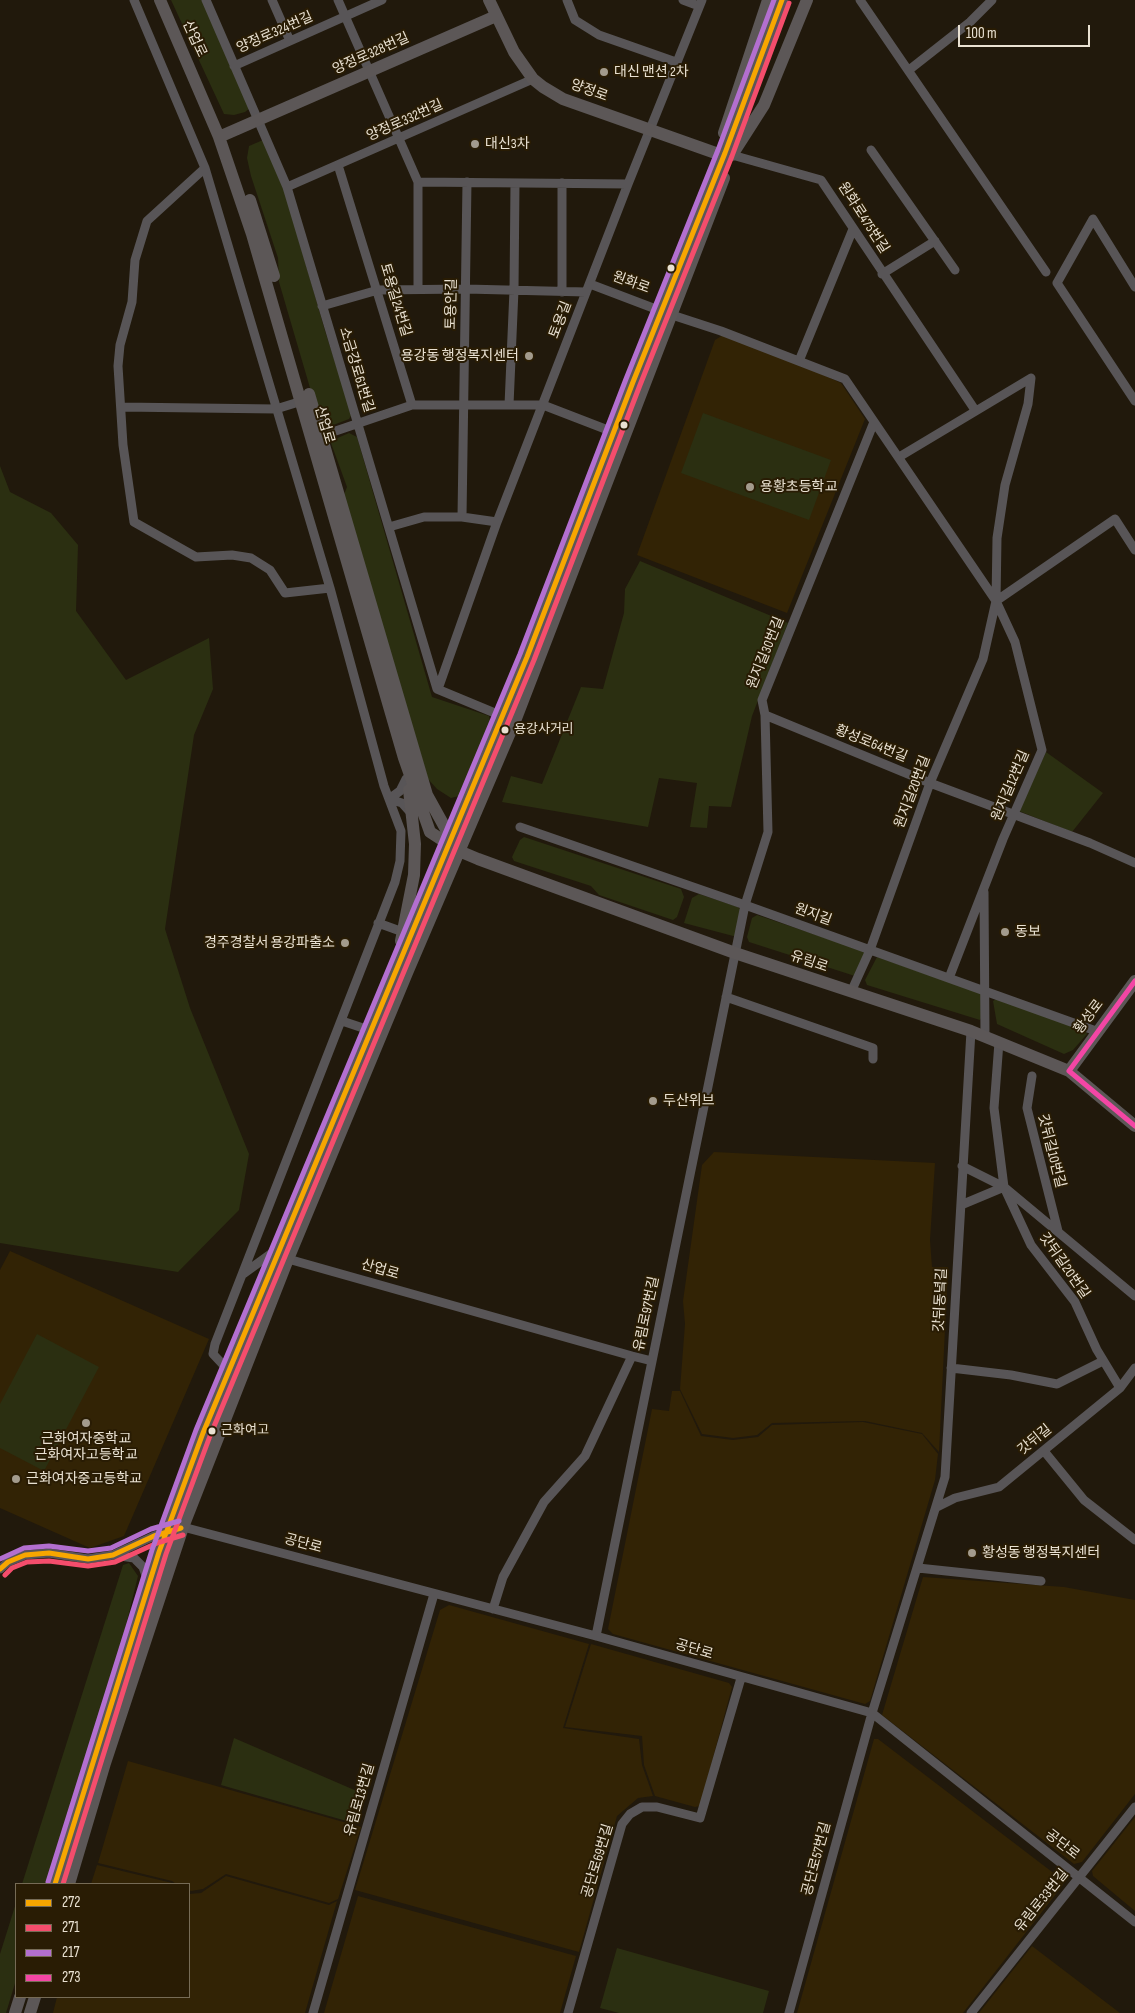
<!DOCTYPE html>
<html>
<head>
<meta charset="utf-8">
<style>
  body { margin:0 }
  #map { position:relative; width:1135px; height:2013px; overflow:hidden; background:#21190c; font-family:"Sofia Sans Condensed",sans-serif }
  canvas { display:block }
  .legend { position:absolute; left:15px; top:1883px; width:175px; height:115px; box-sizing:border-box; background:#291c04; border:1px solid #766b56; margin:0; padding:6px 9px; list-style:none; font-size:15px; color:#e9e1d2 }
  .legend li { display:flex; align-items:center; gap:10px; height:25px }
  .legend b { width:25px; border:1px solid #766b56 }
  .scale { position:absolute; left:958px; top:25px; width:132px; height:22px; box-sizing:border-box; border:2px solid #e9e1d2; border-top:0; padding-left:6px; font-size:15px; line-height:18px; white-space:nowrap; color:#e9e1d2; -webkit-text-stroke:4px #291c04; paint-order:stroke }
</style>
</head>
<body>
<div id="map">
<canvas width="1135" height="2013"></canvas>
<ul class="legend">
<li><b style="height:6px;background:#f7a600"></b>272</li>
<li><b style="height:6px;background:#f44d6c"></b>271</li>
<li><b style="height:6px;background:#b36fd0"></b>217</li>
<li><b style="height:6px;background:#f346a5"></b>273</li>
</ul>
<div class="scale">100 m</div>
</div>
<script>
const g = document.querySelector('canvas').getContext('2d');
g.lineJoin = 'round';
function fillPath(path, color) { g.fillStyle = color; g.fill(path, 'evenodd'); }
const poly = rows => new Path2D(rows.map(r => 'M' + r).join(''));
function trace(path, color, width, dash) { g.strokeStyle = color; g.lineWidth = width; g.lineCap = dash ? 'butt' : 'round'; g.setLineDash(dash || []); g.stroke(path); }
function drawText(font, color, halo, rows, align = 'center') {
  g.font = font + ' "Sofia Sans Condensed","Noto Sans KR",sans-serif'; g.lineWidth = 4; g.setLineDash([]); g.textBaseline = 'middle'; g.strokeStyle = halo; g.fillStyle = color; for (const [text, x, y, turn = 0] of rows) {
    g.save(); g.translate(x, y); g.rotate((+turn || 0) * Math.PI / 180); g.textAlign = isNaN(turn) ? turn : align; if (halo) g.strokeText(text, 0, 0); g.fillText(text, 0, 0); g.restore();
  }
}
const built = poly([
  [723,335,808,368,841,383,865,419,787,613,637,555,715,340],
  [714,1152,935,1163,930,1240,932,1267,948,1267,939,1452,922,1433,865,1421,772,1423,757,1435,733,1438,702,1434,680,1389,685,1324,683,1301,702,1165],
  [10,1251,209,1339,124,1536,90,1548,0,1508,0,1270],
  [672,1391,680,1391,701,1436,733,1440,758,1437,772,1425,863,1422,922,1434,938,1454,935,1480,870,1701,865,1704,613,1634,608,1629,652,1409,669,1411],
  [923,1577,1064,1587,1135,1600,1135,1794,1082,1862,1074,1864,882,1715],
  [449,1605,589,1644,563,1728,639,1739,642,1765,653,1796,638,1798,617,1816,579,1952,355,1890,440,1610],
  [591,1644,729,1683,732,1687,700,1806,695,1807,655,1796,644,1765,642,1736,565,1727],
  [874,1739,878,1739,1060,1878,1063,1885,963,2013,797,2013],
  [128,1761,361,1827,338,1899,329,1903,226,1874,203,1889,191,1891,189,1890,189,1884,176,1884,172,1881,98,1863],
  [1135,1817,1135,1911,1093,1876,1092,1871],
  [97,1865,172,1883,173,1884,91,1884],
  [226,1876,329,1905,337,1901,305,2013,53,2013,57,1997,189,1997,189,1894,201,1893],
  [358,1896,576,1956,560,2013,324,2013],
  [1032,1946,1120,2013,979,2013]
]);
const green = poly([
  [171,0,203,0,250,108,245,112,234,115,224,114],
  [263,140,284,188,325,331,352,414,349,419,328,427,320,422,279,282,278,258,251,176,247,158,249,146],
  [703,413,831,460,809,520,681,473],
  [349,433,357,437,432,697,489,716,490,721,459,796,451,798,437,789,428,779,343,497,347,487,331,443,333,440],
  [0,466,10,492,51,513,78,545,76,611,126,680,209,638,213,689,194,735,165,929,190,1008,249,1154,239,1210,178,1272,0,1243],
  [640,561,788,623,752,716,731,807,709,806,707,828,690,827,697,783,659,778,648,827,502,802,511,776,542,784,581,687,603,689,624,613,625,589],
  [1046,752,1103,793,1072,832,1019,811],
  [524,837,681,889,684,897,677,917,673,920,599,895,591,886,514,861,512,857,520,840],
  [699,894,738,907,742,912,737,937,684,923,692,898],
  [757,915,861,950,865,953,855,976,749,942,747,937,752,918],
  [877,957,983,994,981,1018,980,1020,867,985,865,980],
  [998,998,1086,1031,1087,1034,1073,1050,1064,1054,997,1024,993,1001],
  [37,1334,99,1367,44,1471,0,1448,0,1404],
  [129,1563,138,1576,117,1662,47,1884,22,1884,123,1565],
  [234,1738,359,1792,350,1822,221,1785],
  [16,1903,16,1980,6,2013,0,2013,0,1954],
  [617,1948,769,1991,763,2013,619,2013,600,2008]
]);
const street = poly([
  [134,0,205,168,330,588,384,786,401,831,400,861,395,882,215,1344,213,1354,229,1371],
  [206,0,287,187,437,689,502,716],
  [272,0,290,41],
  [338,0,418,182,628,184],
  [567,0,575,20,599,35,676,62],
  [683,0,699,6],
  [860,0,1046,272],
  [234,66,382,0],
  [909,70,970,22,992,0],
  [871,150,955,270],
  [732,155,821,180,975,410],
  [338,165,412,405],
  [205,168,147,221,135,260,132,302,120,345,118,366,123,445,134,522,196,557,232,555,251,558,270,570,285,593,330,588],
  [287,187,533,79],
  [882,274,935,241],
  [590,284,661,311],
  [1135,287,1093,219,1057,283,1135,401],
  [418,289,418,182],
  [562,292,562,183],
  [322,306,378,290,466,289,586,292],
  [672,315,721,331,845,379,996,601,1015,642,1042,750,1003,839,949,978],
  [799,361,853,229],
  [509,405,514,290,515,183],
  [121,407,276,409,302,401],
  [321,436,412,405,543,405,613,432],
  [462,517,467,182],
  [389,527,424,517,462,517,497,522],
  [996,601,1115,519,1135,550],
  [438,689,497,522,628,184,702,0],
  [765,715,930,783,1090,843,1135,863],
  [389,799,402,803,411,813],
  [389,799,400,791,406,779],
  [520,827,745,905,1096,1031],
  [984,892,985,1036],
  [378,923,403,932],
  [851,992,870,950,930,783,983,659,996,601,997,538,1005,485,1028,404,1031,378,899,457],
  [726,997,873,1048,873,1059],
  [342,1021,369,1030],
  [999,1042,994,1108,1004,1187,1031,1245,1075,1302,1097,1350,1120,1388],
  [1032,1076,1027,1108,1058,1231],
  [962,1166,1004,1187,1135,1296],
  [961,1205,1004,1187],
  [288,1259,632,1356],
  [243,1274,279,1248],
  [951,1368,1011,1375,1057,1384,1103,1361],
  [1044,1451,1084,1500,1135,1540],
  [937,1507,955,1498,999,1487,1120,1388,1135,1368],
  [114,1555,134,1558,143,1567,149,1584],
  [918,1568,1041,1581],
  [0,1569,8,1562,25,1555,49,1553,88,1559,113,1555,154,1536,183,1527,596,1636,872,1713,1135,1922],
  [493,1609,503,1577,544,1502,585,1456,632,1356,652,1361],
  [596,1636,745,905,768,832,765,715,762,700,874,422],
  [313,2013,434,1594],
  [568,2013,622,1824,630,1814,642,1807,657,1807,700,1818,741,1678],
  [789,2013,872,1713,945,1477,971,1031],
  [971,2013,1135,1807]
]);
const secondary = poly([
  [160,0,219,137,252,234,404,758,430,832,459,851,478,859,735,953,971,1031,1069,1071,1135,1126],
  [489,0,514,52,533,79,543,87,563,99,724,156],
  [724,133,768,0],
  [219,137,496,16],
  [732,155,764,105,807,0],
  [250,200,274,276],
  [309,394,427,795,453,842],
  [401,941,414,875,415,844,409,790],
  [1069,1071,1135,981],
  [55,1884,159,1552,203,1433,527,657,633,382,725,153,782,0],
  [69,1884,105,1763,183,1527,288,1259,407,973,515,721,724,178],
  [15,2013,20,1997],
  [30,2013,35,1997]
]);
const bus1 = poly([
  [0,1569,8,1562,25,1555,49,1553,88,1559,113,1555,154,1536,181,1528],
  [55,1884,159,1552,203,1433,527,657,633,382,725,153,782,0]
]);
const bus2 = poly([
  [5,1575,12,1568,27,1562,49,1561,88,1566,115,1562,157,1543,183,1535],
  [63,1884,166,1554,210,1436,534,660,640,385,732,156,789,3]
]);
const bus3 = poly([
  [0,1559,24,1548,49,1546,88,1551,111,1548,151,1529,179,1521],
  [48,1882,152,1550,196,1430,520,654,626,379,718,150,774,0]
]);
const bus4 = poly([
  [1069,1071,1135,981],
  [1069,1071,1135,1126]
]);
const markers = [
  [604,72,5,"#a39b8d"],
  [475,144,5,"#a39b8d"],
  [671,268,4.5,"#e9e1d2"],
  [529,356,5,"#a39b8d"],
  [624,425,4.5,"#e9e1d2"],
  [750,487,5,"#a39b8d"],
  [505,730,4.5,"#e9e1d2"],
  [1005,932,5,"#a39b8d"],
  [345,943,5,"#a39b8d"],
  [653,1101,5,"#a39b8d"],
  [86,1423,5,"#a39b8d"],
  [212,1431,4.5,"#e9e1d2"],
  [16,1479,5,"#a39b8d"],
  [972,1553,5,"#a39b8d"]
];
const busNames = [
  ["용강사거리",514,730],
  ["근화여고",221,1431]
];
const streetNames = [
  ["양정로324번길",275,33,-24],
  ["산업로",194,39,65],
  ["양정로328번길",371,54,-24],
  ["양정로",589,91,20],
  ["양정로332번길",405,121,-24],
  ["원화로475번길",863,218,57],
  ["원화로",631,283,20],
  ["토용길24번길",395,300,73],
  ["토용안길",452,304,-89],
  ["토용길",561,320,-69],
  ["소금강로61번길",356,370,73],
  ["산업로",324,425,74],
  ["원지길30번길",766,653,-68],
  ["황성로64번길",871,744,22],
  ["원지길12번길",1011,786,-67],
  ["원지길20번길",913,792,-69],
  ["원지길",813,915,20],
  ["유림로",809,962,19],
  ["황성로",1089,1017,-53],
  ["갓뒤길10번길",1051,1151,76],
  ["갓뒤길20번길",1064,1266,55],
  ["산업로",380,1270,16],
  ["갓뒤동녘길",941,1300,-87],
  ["유림로97번길",647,1314,-78],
  ["갓뒤길",1035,1440,-39],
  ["공단로",303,1544,15],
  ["공단로",694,1650,16],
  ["유림로13번길",360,1800,-74],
  ["공단로",1062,1845,38],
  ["공단로57번길",817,1859,-75],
  ["공단로69번길",598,1861,-73],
  ["유림로33번길",1042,1901,-51]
];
const poiNames = [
  ["대신 맨션 2차",614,72],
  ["대신3차",485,144],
  ["용강동 행정복지센터",519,356,"right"],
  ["용황초등학교",760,487],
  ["동보",1015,932],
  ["경주경찰서 용강파출소",335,943,"right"],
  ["두산위브",663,1101],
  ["근화여자중학교",86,1439,"center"],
  ["근화여자고등학교",86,1455,"center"],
  ["근화여자중고등학교",26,1479],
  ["황성동 행정복지센터",982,1553]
];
fillPath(built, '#322305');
fillPath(green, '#2b2f11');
trace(street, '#585557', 9);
trace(secondary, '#5c5757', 12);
trace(bus1, '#f7a600', 5);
trace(bus2, '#f44d6c', 5);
trace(bus3, '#b36fd0', 5);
trace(bus4, '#f346a5', 5);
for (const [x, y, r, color] of markers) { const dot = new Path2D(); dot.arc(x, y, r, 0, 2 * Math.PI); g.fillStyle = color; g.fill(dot); trace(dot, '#291c04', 2); }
drawText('13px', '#e9e1d2', '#291c04', busNames, 'left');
drawText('14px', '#e9e1d2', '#291c04', streetNames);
drawText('14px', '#e9e1d2', '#291c04', poiNames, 'left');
</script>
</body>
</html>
